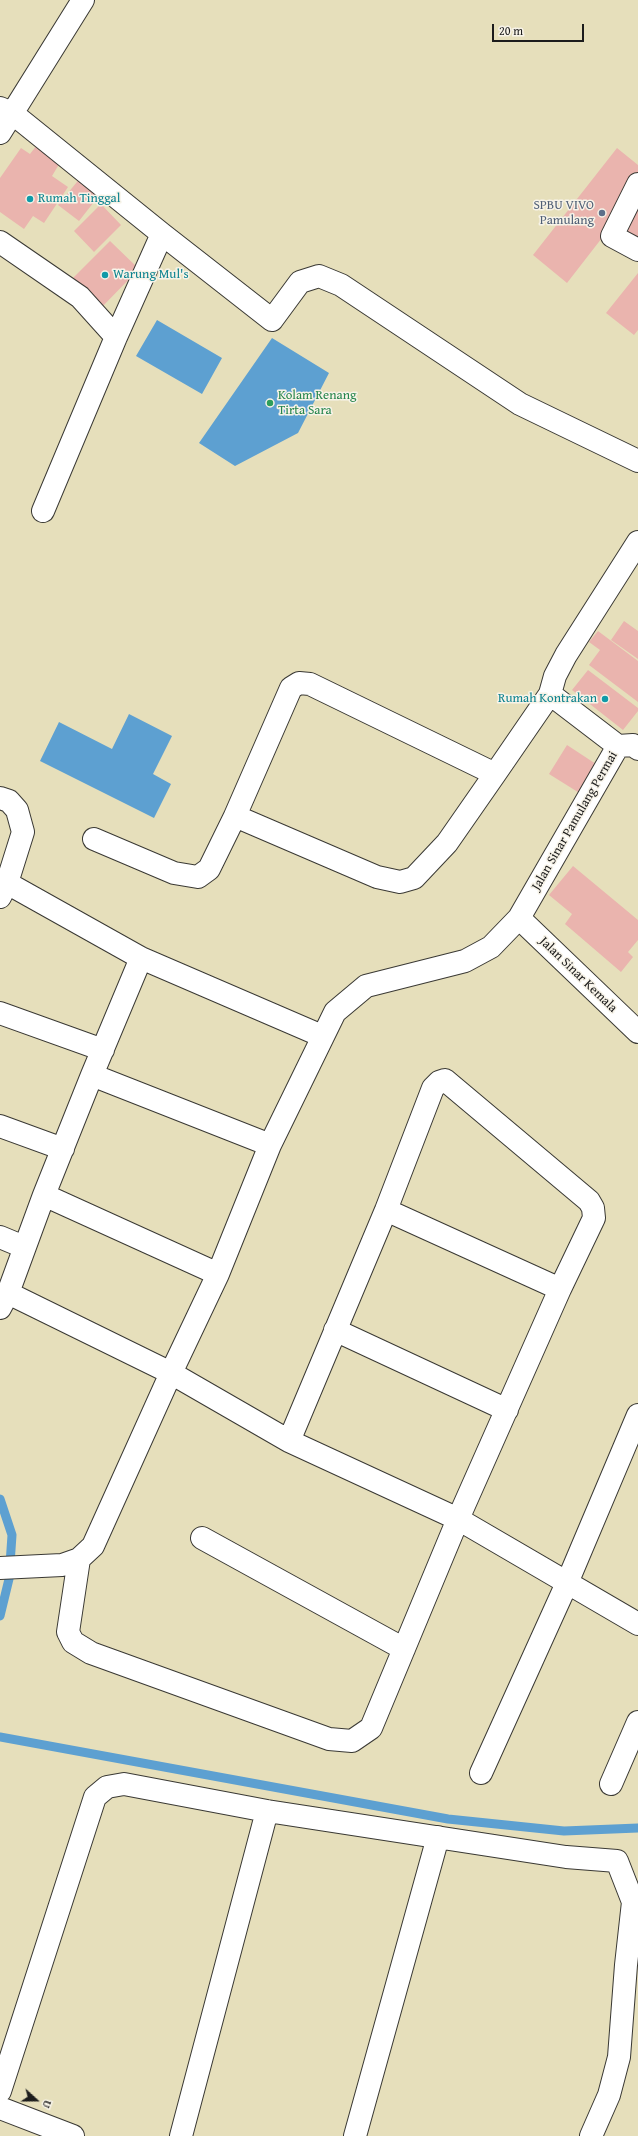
<!DOCTYPE html>
<html>
<head>
<meta charset="utf-8">
<style>
  body { margin:0 }
  #map { position:relative; width:638px; height:2136px; overflow:hidden; background:#e6dfbb; font-family:"Gentium Book Plus",serif }
  canvas { display:block }
  .north { position:absolute; left:16px; top:2080px; width:40px; height:40px; -webkit-text-stroke:3px #f7f3e8; paint-order:stroke; rotate:111deg; font-size:11px; font-weight:700; line-height:16px; text-align:center; color:#1c1c1c }
  .north::after { content:''; display:block; margin:auto; width:14px; height:18px; background:#1c1c1c; clip-path:polygon(50% 0,100% 100%,50% 72%,0 100%) }
  .scale { position:absolute; left:492px; top:24px; width:92px; height:18px; box-sizing:border-box; border:2px solid #1c1c1c; border-top:0; padding-left:5px; font-size:12px; line-height:14px; white-space:nowrap; color:#1c1c1c; -webkit-text-stroke:3px #f7f3e8; paint-order:stroke }
</style>
</head>
<body>
<div id="map">
<canvas width="638" height="2136"></canvas>
<div class="north">U</div>
<div class="scale">20 m</div>
</div>
<script>
const g = document.querySelector('canvas').getContext('2d');
g.lineJoin = 'round';
function fillPath(path, color) { g.fillStyle = color; g.fill(path, 'evenodd'); }
const poly = rows => new Path2D(rows.map(r => 'M' + r).join(''));
function trace(path, color, width, dash) { g.strokeStyle = color; g.lineWidth = width; g.lineCap = dash ? 'butt' : 'round'; g.setLineDash(dash || []); g.stroke(path); }
function drawText(font, color, halo, rows, align = 'center') {
  g.font = font + ' "Gentium Book Plus",serif'; g.lineWidth = 3; g.setLineDash([]); g.textBaseline = 'middle'; g.strokeStyle = halo; g.fillStyle = color; for (const [text, x, y, turn = 0] of rows) {
    g.save(); g.translate(x, y); g.rotate((+turn || 0) * Math.PI / 180); g.textAlign = isNaN(turn) ? turn : align; if (halo) g.strokeText(text, 0, 0); g.fillText(text, 0, 0); g.restore();
  }
}
const water = poly([
  [157,320,222,358,202,394,136,356],
  [272,338,329,373,298,433,235,466,199,443],
  [129,714,172,736,153,774,171,784,154,818,40,761,59,722,112,749]
]);
const stream = poly([
  [0,1499,12,1535,9,1579,0,1616],
  [0,1737,448,1819,564,1831,638,1828]
]);
const building = poly([
  [37,145,61,161,52,176,68,187,44,223,33,216,24,229,0,212,0,178,21,148,30,154],
  [617,148,638,165,638,246,612,225,567,283,533,255],
  [81,177,101,193,79,221,58,205],
  [101,204,121,225,94,252,74,231],
  [110,241,139,269,100,309,71,280],
  [638,273,638,330,634,335,606,313],
  [624,621,638,631,638,659,611,640],
  [598,631,638,661,638,702,589,665,600,650,589,642],
  [588,670,638,708,638,711,623,730,572,690],
  [567,745,599,766,581,794,549,774],
  [573,866,638,920,638,940,628,952,633,957,621,972,565,924,572,914,549,895]
]);
const minor = poly([
  [0,108,12,113,162,234,272,320,300,282,319,276,341,285,520,404,638,461],
  [0,133,83,0],
  [638,184,612,236,638,250],
  [0,242,80,297,116,337],
  [43,511,116,337,162,234],
  [550,694,618,746],
  [618,746,633,745,638,749],
  [495,774,310,684,299,683,291,688,235,816,377,877,400,882,414,878,447,843,495,774,550,694,555,676,566,655,638,542],
  [0,798,9,801,17,810,23,832,7,883,0,897],
  [94,839,174,873,198,877,209,869,235,816],
  [7,883,141,958,322,1036],
  [519,918,638,1032],
  [0,1013,103,1050],
  [92,1075,270,1145],
  [0,1126,63,1149],
  [44,1195,218,1274],
  [386,1210,560,1289],
  [0,1237,24,1247],
  [8,1293,171,1373,289,1441,458,1519,638,1624],
  [0,1308,8,1293,44,1195,92,1075,141,958],
  [335,1330,507,1410],
  [202,1538,404,1649],
  [79,1559,68,1632,73,1642,91,1653,329,1739,352,1741,371,1728,458,1519,560,1289,594,1218,593,1208,589,1201,445,1080,439,1082,433,1088,386,1210,289,1441],
  [0,1568,62,1565,79,1559,93,1546,171,1373,218,1274,270,1145,335,1012,366,986,465,961,491,947,519,918,618,746],
  [481,1773,567,1583,638,1415],
  [611,1784,638,1722],
  [0,2091,95,1797,107,1787,124,1784,267,1811,566,1857,617,1861,633,1902,626,1965,619,2057,609,2095,591,2136],
  [0,2108,73,2136],
  [181,2136,267,1811],
  [355,2136,438,1837]
]);
const markers = [
  [30,199,4,"#0f9aa8"],
  [602,213,4,"#5c6f8a"],
  [105,275,4,"#0f9aa8"],
  [270,403,4,"#2e9e5b"],
  [605,699,4,"#0f9aa8"]
];
const cultureNames = [
  ["Rumah Tinggal",38,199],
  ["Warung Mul's",113,275],
  ["Rumah Kontrakan",597,699,"right"]
];
const serviceNames = [
  ["SPBU VIVO",594,206],
  ["Pamulang",594,221]
];
const leisureNames = [
  ["Kolam Renang",278,396],
  ["Tirta Sara",278,411]
];
const streetNames = [
  ["Jalan Sinar Pamulang Permai",575,821,-60],
  ["Jalan Sinar Kemala",578,975,44]
];
fillPath(water, '#5da0d1');
trace(stream, '#5da0d1', 9);
fillPath(building, '#eab4ae');
trace(minor, '#3a3934', 24);
trace(minor, '#fff', 22);
for (const [x, y, r, color] of markers) { const dot = new Path2D(); dot.arc(x, y, r, 0, 2 * Math.PI); g.fillStyle = color; g.fill(dot); trace(dot, '#f7f3e8', 1.5); }
drawText('13px', '#0d838f', '#f7f3e8', cultureNames, 'left');
drawText('13px', '#4e5e75', '#f7f3e8', serviceNames, 'right');
drawText('13px', '#27864d', '#f7f3e8', leisureNames, 'left');
drawText('13px', '#1c1c1c', '#f7f3e8', streetNames);
</script>
</body>
</html>
